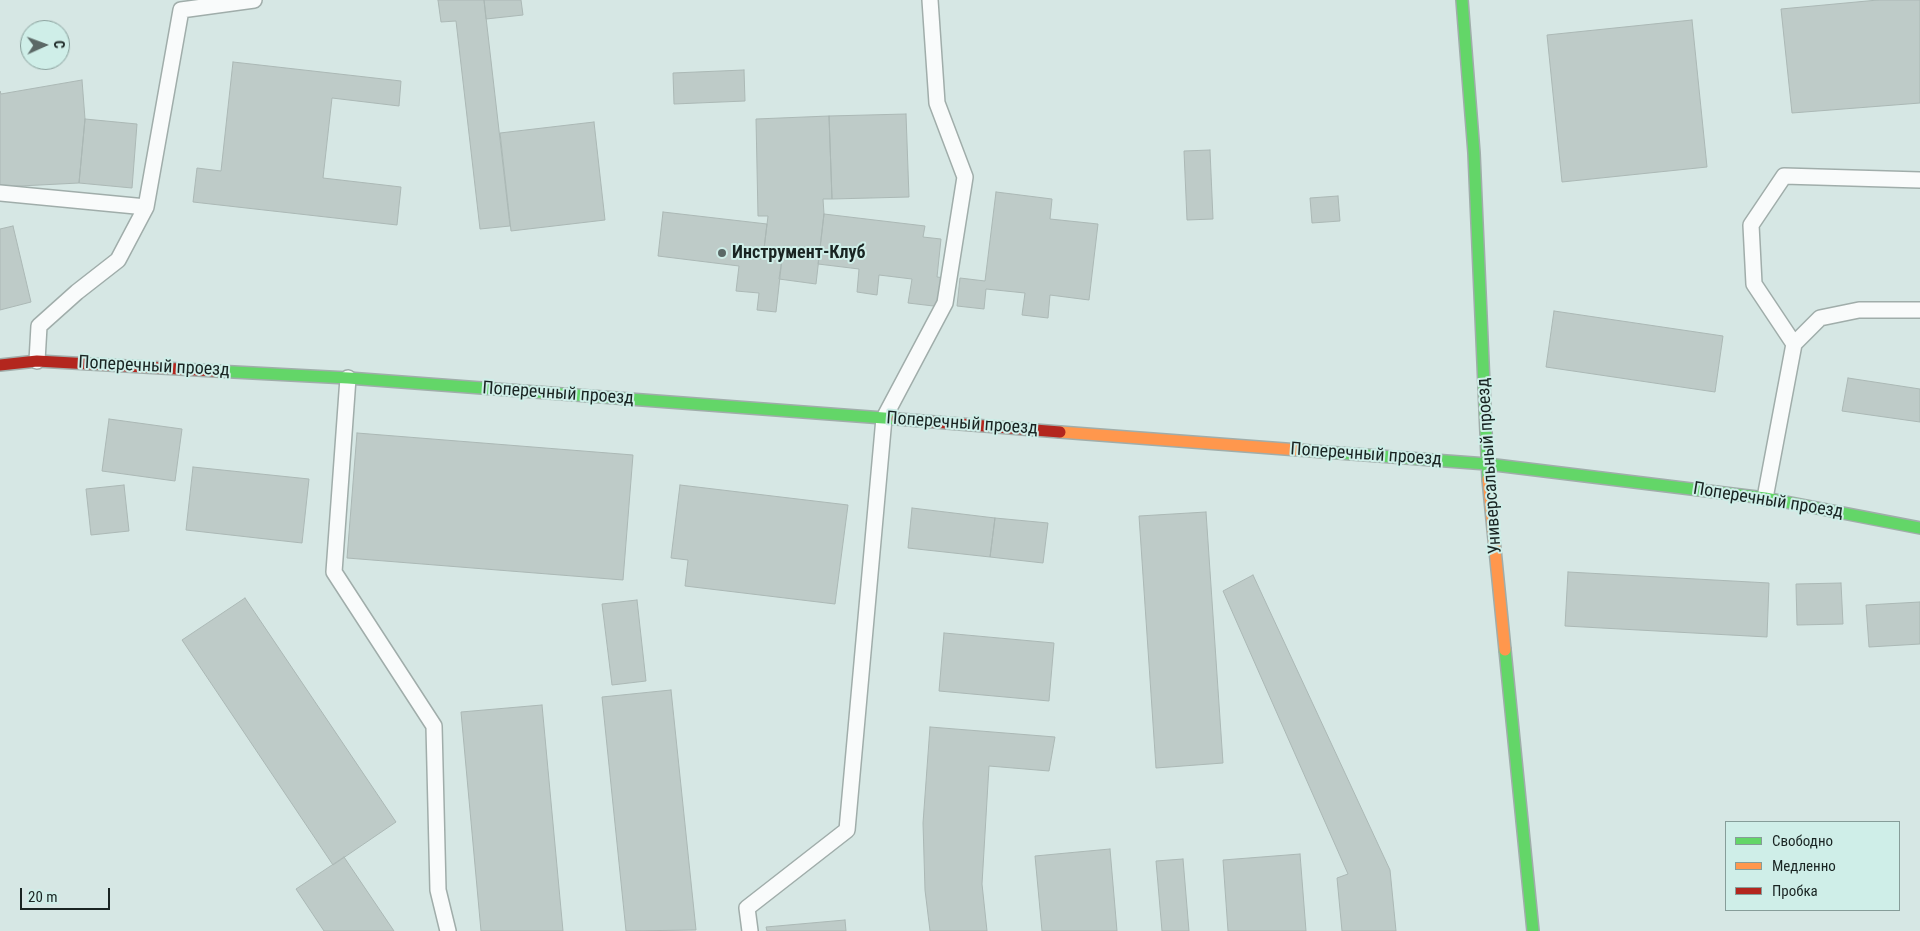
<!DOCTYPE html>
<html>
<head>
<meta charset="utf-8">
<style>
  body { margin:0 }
  #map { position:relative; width:1920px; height:931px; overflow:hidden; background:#d6e7e4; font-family:"Roboto Condensed",sans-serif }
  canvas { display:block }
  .legend { position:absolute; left:1725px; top:821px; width:175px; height:90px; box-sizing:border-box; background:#cfeee8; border:1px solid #869d99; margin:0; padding:6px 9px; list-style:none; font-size:15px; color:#192422 }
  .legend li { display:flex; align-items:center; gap:10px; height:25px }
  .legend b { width:25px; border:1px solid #869d99 }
  .north { position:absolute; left:20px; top:20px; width:50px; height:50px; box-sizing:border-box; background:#cfeee8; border:1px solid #869d99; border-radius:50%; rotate:88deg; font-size:14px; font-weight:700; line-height:20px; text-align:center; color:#192422 }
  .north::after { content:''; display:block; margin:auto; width:18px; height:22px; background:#5b6866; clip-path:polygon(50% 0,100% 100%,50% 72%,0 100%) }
  .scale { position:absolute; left:20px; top:888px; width:90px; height:22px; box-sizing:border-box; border:2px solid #192422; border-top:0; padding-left:6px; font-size:15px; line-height:18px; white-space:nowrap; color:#192422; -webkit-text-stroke:4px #cfeee8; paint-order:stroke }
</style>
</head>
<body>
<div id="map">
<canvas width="1920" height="931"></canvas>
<ul class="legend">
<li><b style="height:6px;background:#63d668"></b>Свободно</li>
<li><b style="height:6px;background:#ff974d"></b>Медленно</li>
<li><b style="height:6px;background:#b3261e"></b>Пробка</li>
</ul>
<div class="north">С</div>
<div class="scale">20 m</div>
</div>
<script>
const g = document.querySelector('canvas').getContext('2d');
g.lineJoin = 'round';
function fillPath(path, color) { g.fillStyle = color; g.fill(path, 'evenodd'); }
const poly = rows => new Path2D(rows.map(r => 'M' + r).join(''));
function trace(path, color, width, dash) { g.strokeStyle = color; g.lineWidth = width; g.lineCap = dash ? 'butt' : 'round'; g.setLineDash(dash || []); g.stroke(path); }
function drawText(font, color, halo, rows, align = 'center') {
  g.font = font + ' "Roboto Condensed",sans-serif'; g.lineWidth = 4; g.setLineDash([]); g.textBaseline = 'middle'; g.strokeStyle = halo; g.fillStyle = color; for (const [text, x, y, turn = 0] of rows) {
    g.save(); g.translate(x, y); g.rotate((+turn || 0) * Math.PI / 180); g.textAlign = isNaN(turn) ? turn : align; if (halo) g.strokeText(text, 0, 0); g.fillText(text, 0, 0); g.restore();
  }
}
const building = poly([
  [438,0,484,0,510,226,480,229,456,21,441,22,438,0],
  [484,0,521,0,523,15,486,19,484,0],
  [1878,0,1920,0,1920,103,1792,113,1781,9,1878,0],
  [1692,20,1707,167,1562,182,1547,35,1692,20],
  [233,62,401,81,399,106,332,98,323,178,401,187,397,225,193,202,197,168,221,171,233,62],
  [744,70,745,101,674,104,673,73,744,70],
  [82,80,85,119,79,183,0,187,0,91,1,94,82,80],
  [906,114,909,197,832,199,829,116,906,114],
  [829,116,832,199,823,199,824,214,816,284,779,279,782,259,763,257,768,216,758,216,756,119,829,116],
  [85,119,137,124,132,188,79,183,85,119],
  [594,122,605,220,511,231,500,133,594,122],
  [1210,150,1213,219,1187,220,1184,151,1210,150],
  [996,192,1052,199,1050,219,1098,224,1089,300,1050,295,1048,318,1022,315,1025,293,986,289,984,309,957,306,960,278,985,281,996,192],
  [1338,196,1340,221,1312,223,1310,198,1338,196],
  [663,212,767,224,763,257,782,259,776,312,757,310,759,293,736,291,739,266,658,256,663,212],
  [824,214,925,226,923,237,941,239,937,277,946,278,942,307,908,303,912,279,879,275,877,295,857,292,859,269,818,264,824,214],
  [13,226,31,302,0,310,0,229,13,226],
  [1554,311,1723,336,1715,392,1546,367,1554,311],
  [1848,378,1920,389,1920,422,1842,411,1848,378],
  [109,419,182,429,175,481,102,471,109,419],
  [357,433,633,455,623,580,347,558,357,433],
  [193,467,309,479,302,543,186,530,193,467],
  [124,485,129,531,91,535,86,489,124,485],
  [680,485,848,505,835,604,685,586,688,560,671,558,680,485],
  [912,508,995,518,990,557,908,548,912,508],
  [1206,512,1223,763,1156,768,1139,516,1206,512],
  [995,518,1048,523,1043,563,990,557,995,518],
  [1568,572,1769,583,1767,637,1565,626,1568,572],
  [1253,575,1390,870,1396,931,1342,931,1337,878,1348,874,1223,591,1253,575],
  [1841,583,1843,624,1797,625,1796,584,1841,583],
  [245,598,396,822,333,865,182,640,245,598],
  [637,600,646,681,612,685,602,604,637,600],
  [1920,602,1920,644,1869,647,1866,605,1920,602],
  [944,633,1054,643,1049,701,939,691,944,633],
  [671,690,696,930,626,931,602,697,671,690],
  [542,705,563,931,481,931,461,712,542,705],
  [930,727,1055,737,1049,771,989,766,982,884,987,931,930,931,925,890,923,823,930,727],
  [1110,849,1117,931,1042,931,1035,856,1110,849],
  [1300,854,1306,931,1228,931,1223,860,1300,854],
  [344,857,394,931,324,931,296,889,344,857],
  [1183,859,1189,931,1162,931,1156,861,1183,859],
  [845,920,846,931,767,931,766,927,845,920]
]);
const lane = poly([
  [0,193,146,207,118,260,77,292,39,326,37,361],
  [146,207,181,10,254,0],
  [1794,344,1820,318,1859,310,1920,310],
  [348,378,334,572,434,726,438,890,448,931],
  [1765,498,1794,344,1754,284,1751,225,1784,176,1920,180],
  [750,931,747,908,847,830,884,418,945,303,965,177,937,103,930,0]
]);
const fast = poly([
  [1462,0,1474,153,1488,479],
  [215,371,348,378,897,419],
  [1325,452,1487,464,1765,498,1920,528],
  [1505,650,1533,931]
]);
const slow = poly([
  [1060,432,1325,452],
  [1488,479,1505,650]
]);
const jam = poly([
  [0,365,37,361,215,371],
  [897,419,1060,432]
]);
const markers = [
  [722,253,5,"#5b6866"]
];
const poiNames = [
  ["Инструмент-Клуб",732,253]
];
const streetNames = [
  ["Поперечный проезд",154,367,3],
  ["Поперечный проезд",558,394,4],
  ["Поперечный проезд",962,424,4],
  ["Поперечный проезд",1366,455,4],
  ["Универсальный проезд",1490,466,-94],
  ["Поперечный проезд",1768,501,9]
];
fillPath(building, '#becbc8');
trace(building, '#abb8b5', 1);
trace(lane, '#a0adaa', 18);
trace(fast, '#a0adaa', 14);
trace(slow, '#a0adaa', 14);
trace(jam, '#a0adaa', 14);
trace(lane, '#f9fbfb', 15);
trace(fast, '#63d668', 11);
trace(slow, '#ff974d', 11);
trace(jam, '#b3261e', 11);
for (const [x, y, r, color] of markers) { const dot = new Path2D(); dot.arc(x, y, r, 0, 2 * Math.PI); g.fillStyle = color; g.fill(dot); trace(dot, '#cfeee8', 2); }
drawText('bold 18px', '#192422', '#cfeee8', poiNames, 'left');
drawText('18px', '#192422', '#cfeee8', streetNames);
</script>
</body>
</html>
